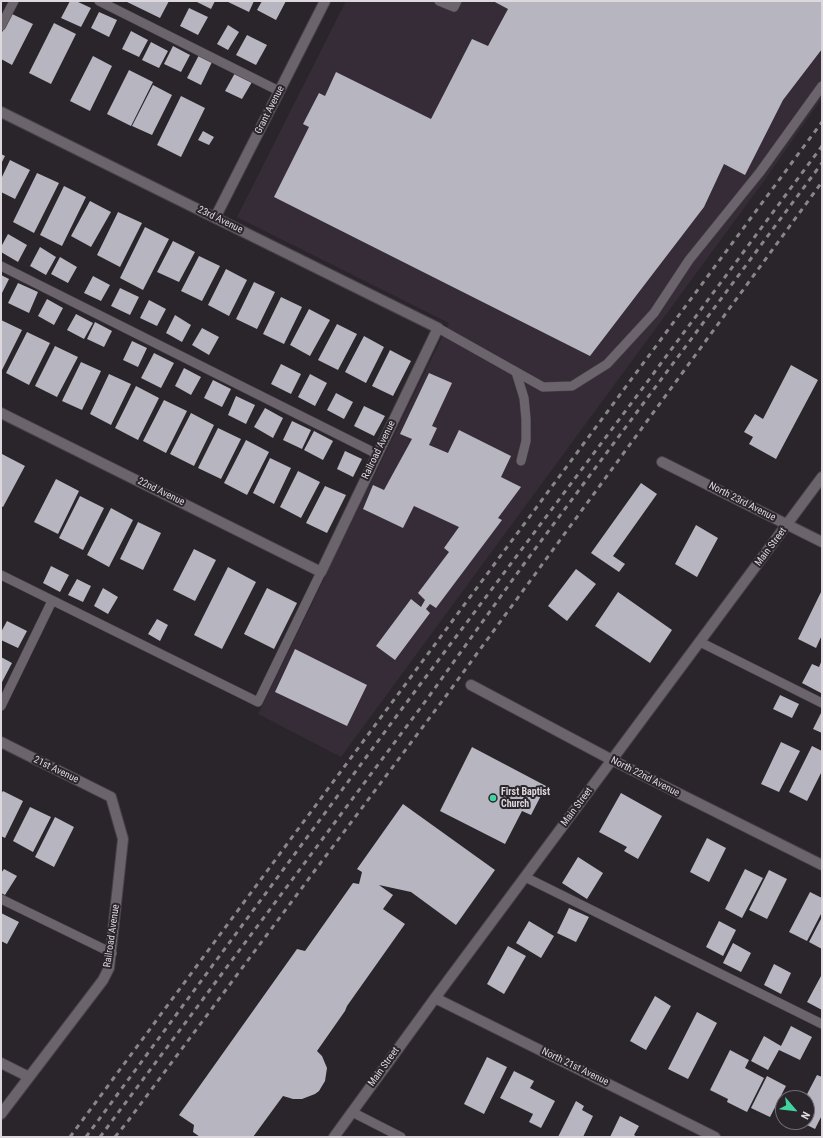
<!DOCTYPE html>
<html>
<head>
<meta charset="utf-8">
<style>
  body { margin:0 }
  #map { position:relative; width:823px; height:1138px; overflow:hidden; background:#2a242b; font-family:"Roboto Condensed",sans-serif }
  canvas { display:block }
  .frame { position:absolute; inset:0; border:2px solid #dcd8dd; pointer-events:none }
  .north { position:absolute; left:775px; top:1090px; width:40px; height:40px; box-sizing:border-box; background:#2a242b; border:1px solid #716c72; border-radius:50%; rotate:118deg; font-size:11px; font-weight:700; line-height:16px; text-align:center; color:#dcd8dd }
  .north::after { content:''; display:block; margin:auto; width:14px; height:18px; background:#41d4a1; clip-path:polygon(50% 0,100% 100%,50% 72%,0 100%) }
</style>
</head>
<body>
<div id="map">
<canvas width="823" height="1138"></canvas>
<div class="frame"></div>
<div class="north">N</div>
</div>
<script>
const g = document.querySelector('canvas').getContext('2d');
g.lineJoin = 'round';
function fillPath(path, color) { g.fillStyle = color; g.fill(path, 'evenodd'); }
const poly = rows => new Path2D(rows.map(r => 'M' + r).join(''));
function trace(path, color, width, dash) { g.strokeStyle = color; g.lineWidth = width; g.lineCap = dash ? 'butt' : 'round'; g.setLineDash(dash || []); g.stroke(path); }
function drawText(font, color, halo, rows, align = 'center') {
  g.font = font + ' "Roboto Condensed",sans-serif'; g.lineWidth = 4; g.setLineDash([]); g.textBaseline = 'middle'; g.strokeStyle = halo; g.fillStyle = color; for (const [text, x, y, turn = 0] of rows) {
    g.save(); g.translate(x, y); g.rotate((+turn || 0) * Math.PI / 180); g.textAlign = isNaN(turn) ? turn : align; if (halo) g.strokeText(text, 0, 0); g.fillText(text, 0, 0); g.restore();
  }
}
const built = poly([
  [346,1,822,1,822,98,764,181,341,757,258,714,449,323,237,217]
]);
const building = poly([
  [70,1,76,1,91,8,81,27,61,18],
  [125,1,169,1,160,18],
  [195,1,215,1,211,9],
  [226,1,254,1,249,12],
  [262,1,286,1,276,20,257,10],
  [493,1,822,1,822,49,783,100,745,175,724,164,704,207,590,356,274,197,309,127,303,124,319,93,325,96,336,72,431,119,472,39,488,46,508,9],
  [189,8,208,17,198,35,180,26],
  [99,12,117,20,109,37,91,28],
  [12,14,33,24,12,65,1,59,1,34],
  [54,23,76,34,51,84,29,73],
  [228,25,239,32,228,50,217,44],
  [131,31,148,40,139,57,122,49],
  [247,35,267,45,256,65,236,55],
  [151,42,168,51,159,68,142,60],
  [173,46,190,55,181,72,164,64],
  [199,55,212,62,201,85,187,78],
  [93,56,112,66,90,111,70,101],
  [129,70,153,82,131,126,107,114],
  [235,73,252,82,242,99,225,91],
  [153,85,172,95,152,135,132,126],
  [181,96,205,108,181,157,157,145],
  [203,131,214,137,209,145,198,140],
  [1,154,5,156,1,164],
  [10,160,30,170,15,199,1,192,1,179],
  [37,173,59,183,34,233,13,222],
  [64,186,86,197,62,246,40,235],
  [90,201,111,212,91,247,71,236],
  [118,212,142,223,120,267,97,255],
  [145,227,169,239,143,290,120,278],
  [8,234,27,245,18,262,1,252,1,247],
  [173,241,195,252,179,282,157,272],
  [40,247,56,257,46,275,30,266],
  [199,256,220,266,202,301,181,291],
  [60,257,77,267,68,283,51,274],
  [226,269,247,280,229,316,208,305],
  [1,275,9,279,1,295],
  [93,276,110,285,101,301,84,293],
  [254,282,275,292,257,329,236,319],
  [18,283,38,292,29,313,8,303],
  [120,288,139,297,130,315,111,306],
  [281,297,302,307,284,344,263,334],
  [47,299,63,308,54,325,38,316],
  [149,300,166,309,157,326,140,318],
  [309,309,330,320,310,356,290,345],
  [76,314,93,323,84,339,67,330],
  [175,315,191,325,182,342,166,333],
  [1,320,22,330,1,372],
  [95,322,112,331,104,347,87,339],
  [337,324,357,334,338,370,318,360],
  [202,328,219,337,209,355,192,345],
  [27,332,50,343,29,385,6,373],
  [364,336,384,347,366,383,345,372],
  [132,341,147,348,138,367,123,360],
  [55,346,78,357,57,397,35,386],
  [390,350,411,361,393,396,372,386],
  [154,353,174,363,161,388,141,378],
  [81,362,101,371,82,410,62,401],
  [281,364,301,374,291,394,271,384],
  [791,365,818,380,776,459,749,444,753,437,744,432,755,414,763,419],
  [184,368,201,377,191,395,175,386],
  [429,373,452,383,432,426,437,428,429,445,448,453,459,430,511,456,501,477,521,487,498,518,502,520,436,608,430,604,426,609,430,613,395,660,376,646,411,599,421,607,425,600,418,593,449,552,444,548,459,527,414,506,403,528,363,509,373,485,384,490,412,439,400,434],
  [109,374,131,384,111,425,90,414],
  [310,374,327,383,315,406,298,397],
  [213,380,231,389,222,407,204,398],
  [136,386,159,398,138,440,115,428],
  [336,393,353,402,344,419,327,410],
  [236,396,255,405,246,424,228,415],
  [164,400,187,411,166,453,143,441],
  [364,406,385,416,374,436,354,426],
  [265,408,283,418,273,438,254,427],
  [191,413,214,425,194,466,170,454],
  [292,421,311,430,302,449,283,440],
  [218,428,241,439,221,479,198,468],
  [314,431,333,441,323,460,304,450],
  [246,440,269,452,247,495,224,483],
  [345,451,362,459,353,477,337,469],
  [2,454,25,466,3,507,1,506,1,456],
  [270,458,291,468,274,504,253,493],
  [298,471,320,482,301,518,280,507],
  [56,479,79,491,58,534,34,522],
  [641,483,657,494,613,556,625,564,619,572,591,553],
  [325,486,346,495,327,533,306,523],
  [80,496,104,508,83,550,59,538],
  [111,508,133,520,109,567,87,555],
  [138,522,161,533,143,570,120,559],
  [696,525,718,538,697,577,675,564],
  [194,549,216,560,195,601,173,590],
  [51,566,69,575,60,592,43,583],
  [228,567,256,582,222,649,194,635],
  [576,569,596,584,567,621,548,606],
  [77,579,91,586,83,602,68,595],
  [103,588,118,597,108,614,94,606],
  [267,588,297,603,274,649,244,634],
  [822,590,822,635,816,648,798,639],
  [618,592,672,630,650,663,595,626],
  [157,619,168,625,160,641,148,634],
  [7,621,27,631,18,648,1,640,1,632],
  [295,649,367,685,347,726,275,692],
  [1,657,12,663,1,684],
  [822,660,822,691,821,693,802,683,812,664,819,667],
  [780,695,799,704,792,718,773,709],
  [822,711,822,733,813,729],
  [781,742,800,751,779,792,761,784],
  [812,746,822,751,822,771,807,801,789,792],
  [472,747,546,786,531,815,522,811,505,844,440,811],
  [3,791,23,801,5,838,1,836,1,794],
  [621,793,662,816,638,859,624,851,627,847,599,832],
  [403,804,495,870,456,925,411,892,379,885,393,895,383,909,405,924,347,1006,345,1011,317,1051,322,1056,327,1068,325,1081,319,1091,315,1094,302,1099,293,1099,283,1096,253,1137,200,1137,193,1132,194,1125,179,1115,297,949,305,951,353,883,359,884,362,872,357,869],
  [30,807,51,817,33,852,13,841],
  [55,817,74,827,54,867,35,857],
  [707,838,726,848,709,882,690,872],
  [578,857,603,873,587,899,562,883],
  [4,869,17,876,5,895,1,893,1,873],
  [745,869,763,878,742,918,725,909],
  [769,870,787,879,767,919,749,910],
  [810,892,822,898,822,912,807,941,789,932],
  [569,908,589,917,576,942,557,933],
  [1,913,19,922,7,944,1,941],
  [822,917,822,949,809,942],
  [529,921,554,936,541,958,516,943],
  [719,921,736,930,723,956,706,947],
  [733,943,751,953,741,972,723,963],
  [508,946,526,956,504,994,487,984],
  [774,964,791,973,781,994,764,985],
  [821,976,822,977,822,1010,807,1002],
  [655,996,671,1006,646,1050,630,1041],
  [697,1012,717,1023,688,1079,668,1069],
  [791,1026,812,1037,800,1060,779,1050,768,1070,751,1061,764,1036,781,1046],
  [730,1050,749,1060,745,1068,764,1078,747,1112,727,1102,728,1099,710,1090],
  [487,1057,507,1067,484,1114,464,1104],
  [514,1071,534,1081,530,1088,555,1101,541,1128,529,1122,533,1114,500,1098],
  [817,1075,822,1077,822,1115,815,1129,801,1122,807,1122,807,1098,805,1098],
  [767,1076,786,1086,770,1117,751,1108],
  [576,1101,584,1106,582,1110,593,1116,583,1137,558,1137],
  [620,1116,639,1126,634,1135,637,1137,610,1137]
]);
const service = poly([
  [99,1,279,91],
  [439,1,454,7,457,1],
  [1,26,14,1],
  [1,266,377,454],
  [438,328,543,387,572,386,607,364,654,313,689,260,760,172,822,86],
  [516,372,524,398,526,419,526,441,521,461],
  [1,575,258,702,321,572],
  [700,642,822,703],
  [1,706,52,601],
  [525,877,822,1024],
  [1,899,112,953],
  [352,1112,401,1137]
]);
const minor = poly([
  [1,112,438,328,321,572,1,413],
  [215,218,325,1],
  [662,462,822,542],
  [471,685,612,760,822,865],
  [1,742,111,797,123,839,109,968,103,980,1,1114],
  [435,998,715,1137],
  [1,1063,29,1077],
  [334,1137,435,998,822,477]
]);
const rail = poly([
  [70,1137,822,122],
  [86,1137,398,714,639,393,822,146],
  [100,1137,430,695,521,568,822,163],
  [115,1137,128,1121,313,873,443,700,822,182]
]);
const markers = [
  [493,798,4,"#41d4a1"]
];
const streetNames = [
  ["Grant Avenue",270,110,-63],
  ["23rd Avenue",220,220,26],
  ["Railroad Avenue",379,450,-64],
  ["22nd Avenue",161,492,26],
  ["North 23rd Avenue",742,502,27],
  ["Main Street",771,547,-53],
  ["21st Avenue",56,770,26],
  ["North 22nd Avenue",645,777,27],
  ["Main Street",577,807,-53],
  ["Railroad Avenue",112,936,-82],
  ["Main Street",384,1067,-54],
  ["North 21st Avenue",575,1067,26]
];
const poiNames = [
  ["First Baptist",501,792],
  ["Church",501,804]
];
fillPath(built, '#362c38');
fillPath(building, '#b6b5c0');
trace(service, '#474248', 10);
trace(minor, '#474248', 12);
trace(service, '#6b646c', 9);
trace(minor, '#6b646c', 10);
trace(rail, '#8a858b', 3, [5, 5]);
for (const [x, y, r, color] of markers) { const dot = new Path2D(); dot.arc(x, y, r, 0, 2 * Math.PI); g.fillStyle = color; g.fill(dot); trace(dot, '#2a242b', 1.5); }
drawText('10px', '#dcd8dd', '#2a242b', streetNames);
drawText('bold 10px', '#dcd8dd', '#2a242b', poiNames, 'left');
</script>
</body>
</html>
